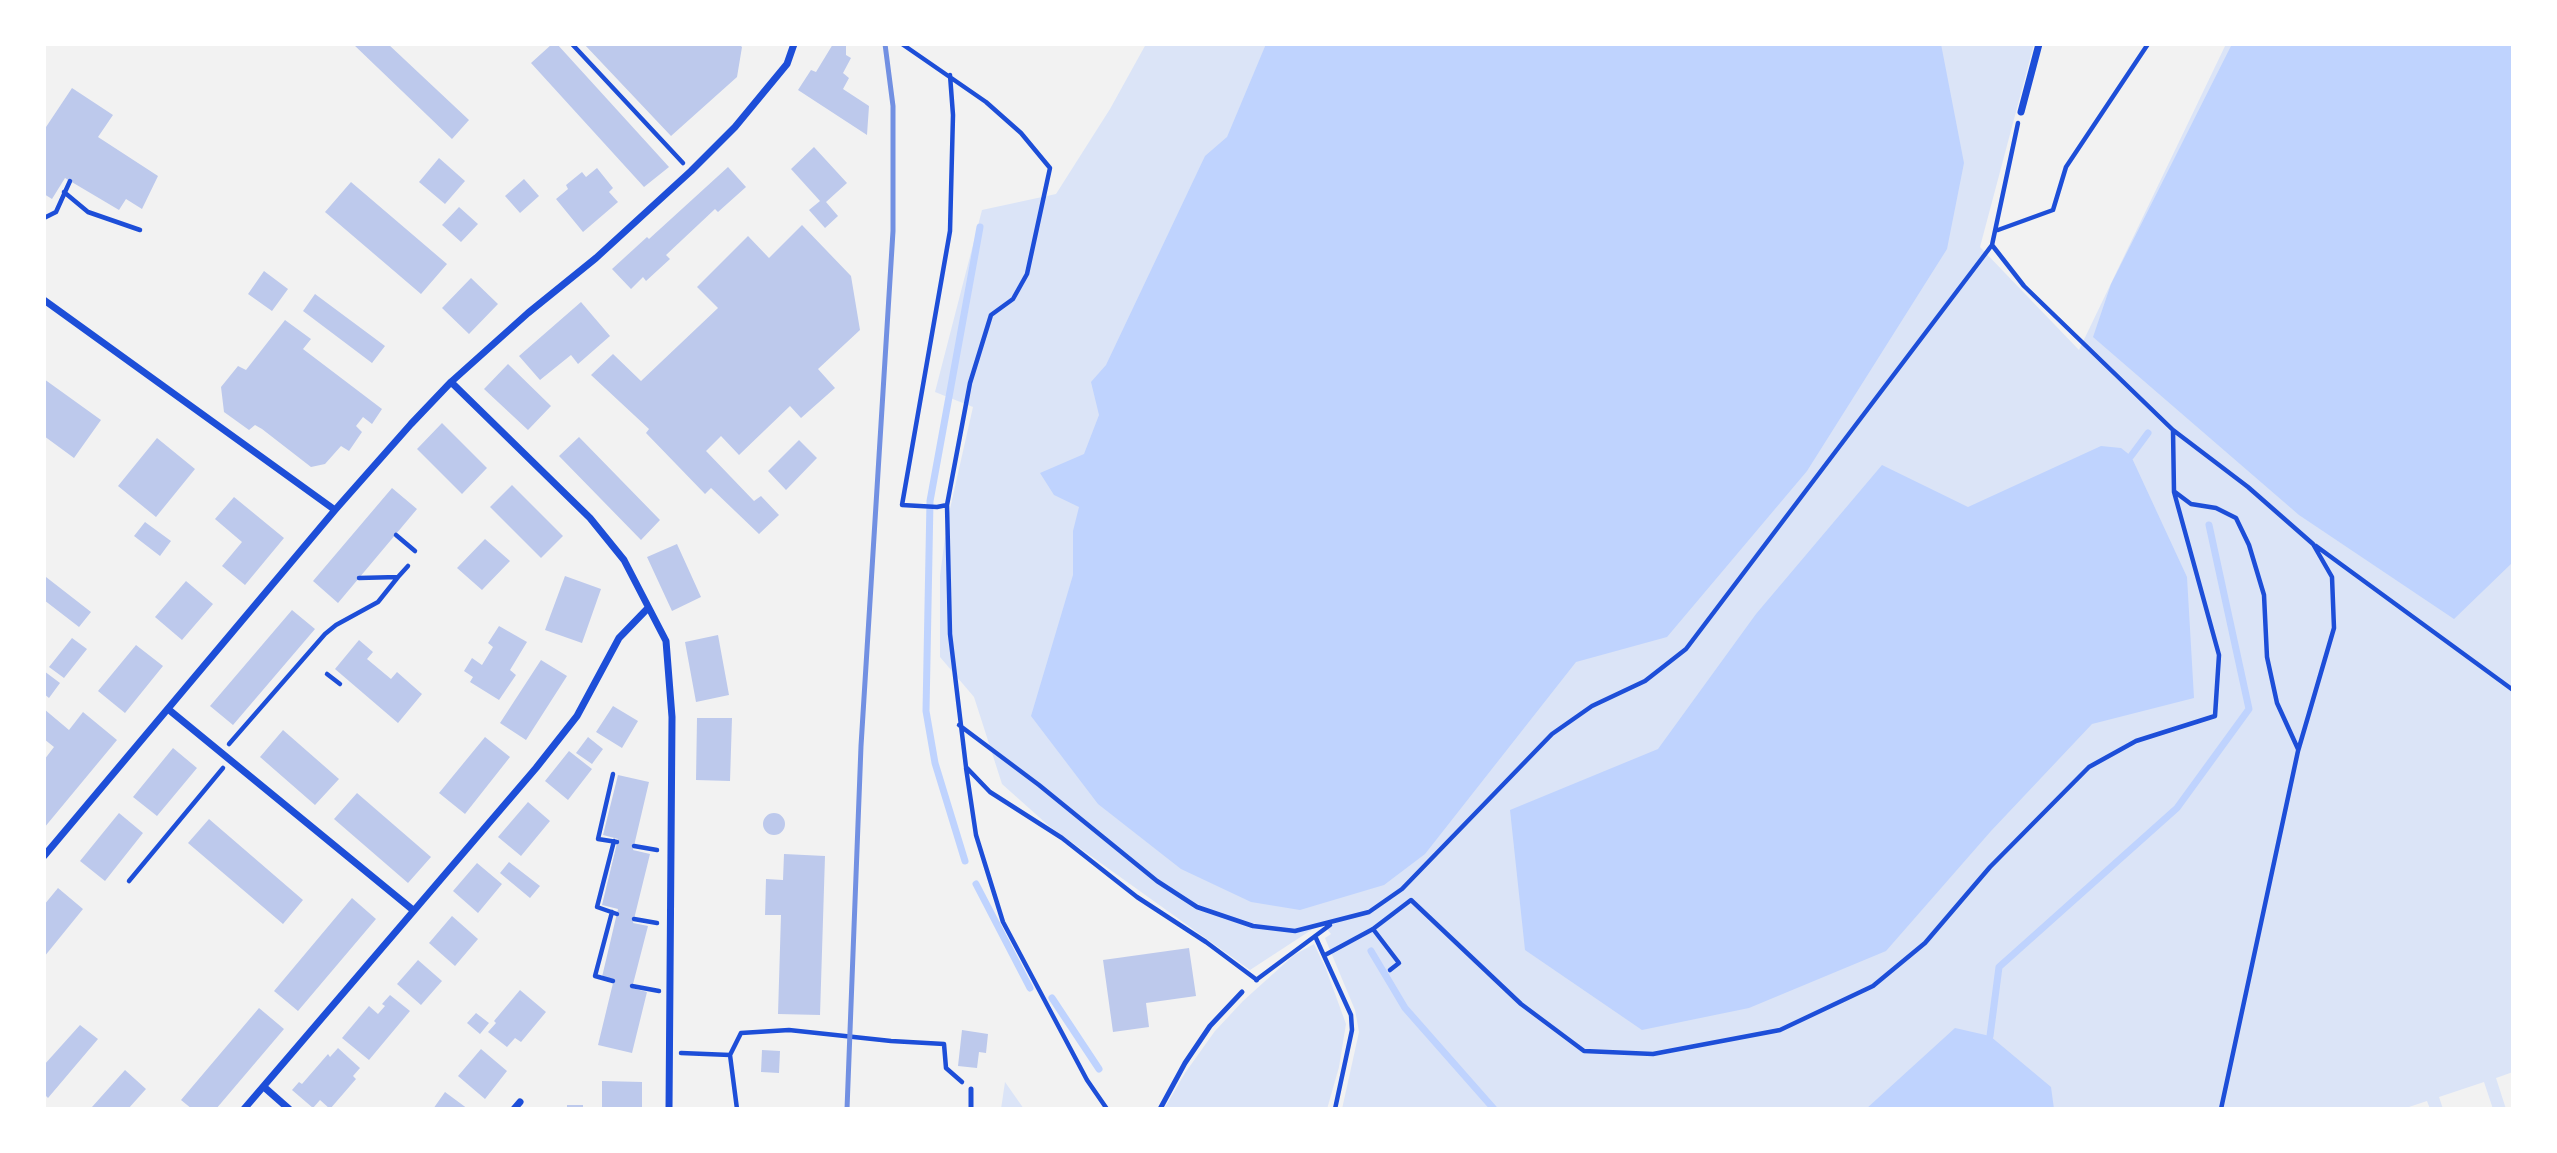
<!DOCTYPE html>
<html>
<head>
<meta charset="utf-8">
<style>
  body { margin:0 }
  #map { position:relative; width:2557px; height:1153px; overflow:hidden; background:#f2f2f2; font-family:"Space Grotesk",sans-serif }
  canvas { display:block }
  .frame { position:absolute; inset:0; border:46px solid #fff; pointer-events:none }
</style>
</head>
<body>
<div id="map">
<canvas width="2557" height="1153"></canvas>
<div class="frame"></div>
</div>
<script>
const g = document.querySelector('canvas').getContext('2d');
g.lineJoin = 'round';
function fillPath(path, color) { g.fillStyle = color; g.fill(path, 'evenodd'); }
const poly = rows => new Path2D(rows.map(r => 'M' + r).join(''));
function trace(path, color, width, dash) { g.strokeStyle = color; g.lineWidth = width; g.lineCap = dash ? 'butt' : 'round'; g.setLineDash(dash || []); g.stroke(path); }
const green = poly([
  [1146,44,2034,44,1980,247,2079,350,2226,44,2513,44,2513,1072,2496,1078,2506,1109,2493,1109,2484,1082,2439,1097,2443,1109,2430,1109,2427,1101,2403,1109,1342,1109,1359,1032,1355,1010,1325,938,1331,934,1322,923,1250,970,1049,826,1002,784,974,697,940,657,940,576,947,522,973,407,935,392,982,210,1056,194,1110,109],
  [1314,944,1326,969,1346,1024,1339,1067,1327,1109,1164,1109,1185,1073,1215,1031,1243,1001,1294,955],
  [1005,1082,1024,1109,1001,1109]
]);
const water = poly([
  [1266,44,1941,44,1964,163,1947,249,1807,471,1667,637,1576,662,1425,854,1384,885,1300,910,1251,902,1181,869,1098,804,1031,716,1073,575,1073,531,1079,507,1054,495,1040,473,1084,454,1099,415,1091,382,1106,365,1205,156,1227,137],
  [2232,44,2513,44,2513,562,2454,619,2299,515,2093,337,2111,284],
  [2101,446,2121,448,2131,456,2187,577,2194,698,2092,724,1991,831,1886,951,1749,1008,1642,1030,1525,950,1510,810,1658,749,1756,614,1882,465,1968,507],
  [1955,1028,1990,1036,2051,1087,2054,1109,1866,1109]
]);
const stream = poly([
  [2131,456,2148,433],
  [965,861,935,763,926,711,930,501,980,227],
  [976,884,1030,988],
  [1371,951,1405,1008,1494,1109],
  [1052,998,1099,1069],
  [1990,1036,1999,967,2177,808,2249,709,2209,525]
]);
const building = poly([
  [353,44,388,44,469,120,452,139],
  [552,44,557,44,669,167,644,187,531,63],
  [584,44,739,44,742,47,737,77,671,136],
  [833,44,846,44,846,55,851,58,843,73,849,78,843,89,869,106,867,135,798,90,811,70,816,72],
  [72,88,113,115,98,137,158,176,142,209,126,199,119,210,65,178,52,199,44,194,44,130],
  [814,147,847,183,826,202,838,216,825,228,809,210,820,201,791,169],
  [439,158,465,181,445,204,419,182],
  [728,167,746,187,718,212,715,209,666,255,670,259,646,281,643,277,631,289,612,269,647,237,649,239],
  [597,168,613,188,609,192,618,202,583,232,556,199,568,189,566,185,582,172,586,177],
  [524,179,539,196,520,213,505,196],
  [351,182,447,264,421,294,325,212],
  [459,207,478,224,461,242,442,225],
  [802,225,851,276,860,330,818,369,835,388,801,418,790,406,739,455,721,436,706,451,754,501,761,496,779,515,759,534,711,488,705,494,646,433,649,429,591,375,613,354,641,381,718,308,697,287,748,236,769,258],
  [264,271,288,289,272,311,248,294],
  [471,278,498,304,469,334,442,308],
  [315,294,385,346,372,363,303,311],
  [581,302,610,336,578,364,571,355,540,380,519,356],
  [285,320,311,339,303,349,382,409,372,424,363,417,356,426,362,432,349,451,341,446,325,464,311,467,262,429,255,425,249,430,224,412,221,387,238,366,246,370],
  [508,364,551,406,528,430,484,389],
  [44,379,101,420,74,458,44,436],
  [442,423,487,468,462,494,417,449],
  [579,437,660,520,641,540,559,456],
  [157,438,195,469,156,517,118,486],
  [799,440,817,458,786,490,768,471],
  [512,485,563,536,541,558,490,507],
  [392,488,417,509,338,603,313,581],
  [234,497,284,538,245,585,222,566,242,542,215,519],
  [145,522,171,541,160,556,134,536],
  [485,539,510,561,482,590,457,568],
  [677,544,701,597,672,611,647,557],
  [565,576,601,589,582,643,545,630],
  [46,577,91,612,79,627,44,600,44,580],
  [186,581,213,604,182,640,155,617],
  [292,610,315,629,233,725,210,706],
  [499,626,527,642,510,670,516,675,499,700,470,682,473,677,464,671,472,658,482,665,493,647,488,643],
  [718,635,729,695,696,702,685,642],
  [72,638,87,649,64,678,49,667],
  [359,640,373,652,367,659,391,679,397,672,422,694,398,723,335,669],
  [136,645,163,666,125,713,98,691],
  [541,660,567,676,526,740,500,723],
  [44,671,60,683,49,698,44,694],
  [613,706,638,721,622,748,596,732],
  [44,709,69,730,83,712,117,740,44,828,44,760,54,747,44,739],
  [697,718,732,718,730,781,696,780],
  [283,730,339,779,315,805,260,757],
  [485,737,510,757,465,814,439,793],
  [588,737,603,749,592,764,576,753],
  [173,748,197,768,157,816,133,797],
  [569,751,592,769,568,800,545,781],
  [618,775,649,782,633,850,650,854,633,923,648,926,632,988,647,992,632,1053,598,1045,614,979,602,977,618,909,602,905,618,839,603,835],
  [357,793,431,857,408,883,334,819],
  [528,802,550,821,521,856,498,837],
  '763 824a11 11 0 1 1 22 0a11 11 0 1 1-22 0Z',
  [119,813,143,833,105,881,80,861],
  [209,819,303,900,283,924,188,843],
  [784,854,825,856,820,1015,778,1014,781,915,765,915,766,879,783,880],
  [509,862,540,886,530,898,500,873],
  [477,863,502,884,478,913,453,891],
  [58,888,83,909,44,957,44,905],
  [352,898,376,919,298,1011,274,991],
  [452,916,478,939,455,966,429,943],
  [1189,948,1196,996,1146,1003,1149,1027,1113,1032,1103,960],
  [418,960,442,981,421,1005,397,984],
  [520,990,546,1012,521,1042,515,1038,507,1047,488,1032,496,1023,494,1021],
  [390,995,410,1011,369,1060,342,1038,369,1006,378,1014,385,1006,382,1004],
  [259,1008,284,1029,216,1109,192,1109,181,1100],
  [476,1013,489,1023,480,1034,467,1023],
  [80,1025,98,1039,48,1098,44,1094,44,1065],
  [962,1030,988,1034,986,1053,979,1052,977,1068,958,1066],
  [338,1048,360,1068,353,1076,356,1079,330,1109,320,1100,313,1108,292,1090,299,1082,302,1084,328,1054,330,1057],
  [481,1049,507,1071,485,1099,458,1076],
  [762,1050,780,1051,779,1073,761,1072],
  [125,1070,146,1089,128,1109,95,1109,92,1107],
  [602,1081,642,1082,642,1109,602,1109],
  [445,1092,468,1109,433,1109],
  [567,1105,583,1105,583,1109,567,1109]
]);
const path = poly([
  [572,44,683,163],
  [902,44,986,102,1021,133,1050,168,1027,274,1013,299,991,315,970,383,947,505,950,634,966,767,990,792,1062,838,1137,897,1206,942,1257,980],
  [64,192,88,212,140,230],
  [44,218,56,212,70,181],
  [1998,230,2053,210,2066,167,2148,44],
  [1992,245,2024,286,2173,430,2248,487,2313,544,2332,577,2334,628,2298,751,2221,1109],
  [2175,492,2191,504,2216,508,2236,518,2249,545,2264,595,2267,657,2277,703,2298,749],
  [947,505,937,507,902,505,950,231,953,115,950,75],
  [396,535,415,551],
  [2316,546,2513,690],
  [359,578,398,577,408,566],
  [327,674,340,684],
  [959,725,1039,785,1157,881,1197,907,1253,926,1295,931,1369,912,1402,889,1552,734,1592,706,1645,681,1686,649,1992,245,2018,123],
  [229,744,325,634,336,625,378,602,398,577],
  [966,768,976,835,1003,922,1087,1080,1107,1109],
  [613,774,598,839,617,842],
  [614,841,597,907,617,914],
  [634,846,657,850],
  [129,881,223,768],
  [612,912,595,976,613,981],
  [634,919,657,923],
  [1373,929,1399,963,1390,970],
  [1315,936,1351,1015,1352,1030,1335,1109],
  [1325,955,1373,929,1411,900,1521,1004,1584,1051,1653,1054,1780,1030,1873,986,1925,943,1990,867,2089,767,2136,741,2215,716,2219,655,2174,492,2173,430],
  [1256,980,1330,925],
  [632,986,659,991],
  [681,1053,730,1055,741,1033,789,1030,891,1041,944,1044,946,1068,962,1082],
  [730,1055,737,1109]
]);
const service = poly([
  [971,1089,971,1109],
  [1160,1109,1185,1063,1210,1026,1242,992]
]);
const minor = poly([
  [2021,112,2039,44],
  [44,300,335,510],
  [451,382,590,518,624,560,666,641,672,717,669,1109],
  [168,709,413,910],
  [44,856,335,510,411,424,451,382,528,313,596,258,691,171,735,127,787,64,794,44],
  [264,1087,289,1109],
  [244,1109,536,768,577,716,619,638,648,608],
  [514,1109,520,1102]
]);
const rail = poly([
  [847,1109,861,746,893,231,893,106,885,44]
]);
fillPath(green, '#dbe4f7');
fillPath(water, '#bfd3fe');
trace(stream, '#bfd3fe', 7);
fillPath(building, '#bdc9ec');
trace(path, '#1d4ed8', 4.5);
trace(service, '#1d4ed8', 5);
trace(minor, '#1d4ed8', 7);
trace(rail, '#7290e2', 5);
</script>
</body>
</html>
